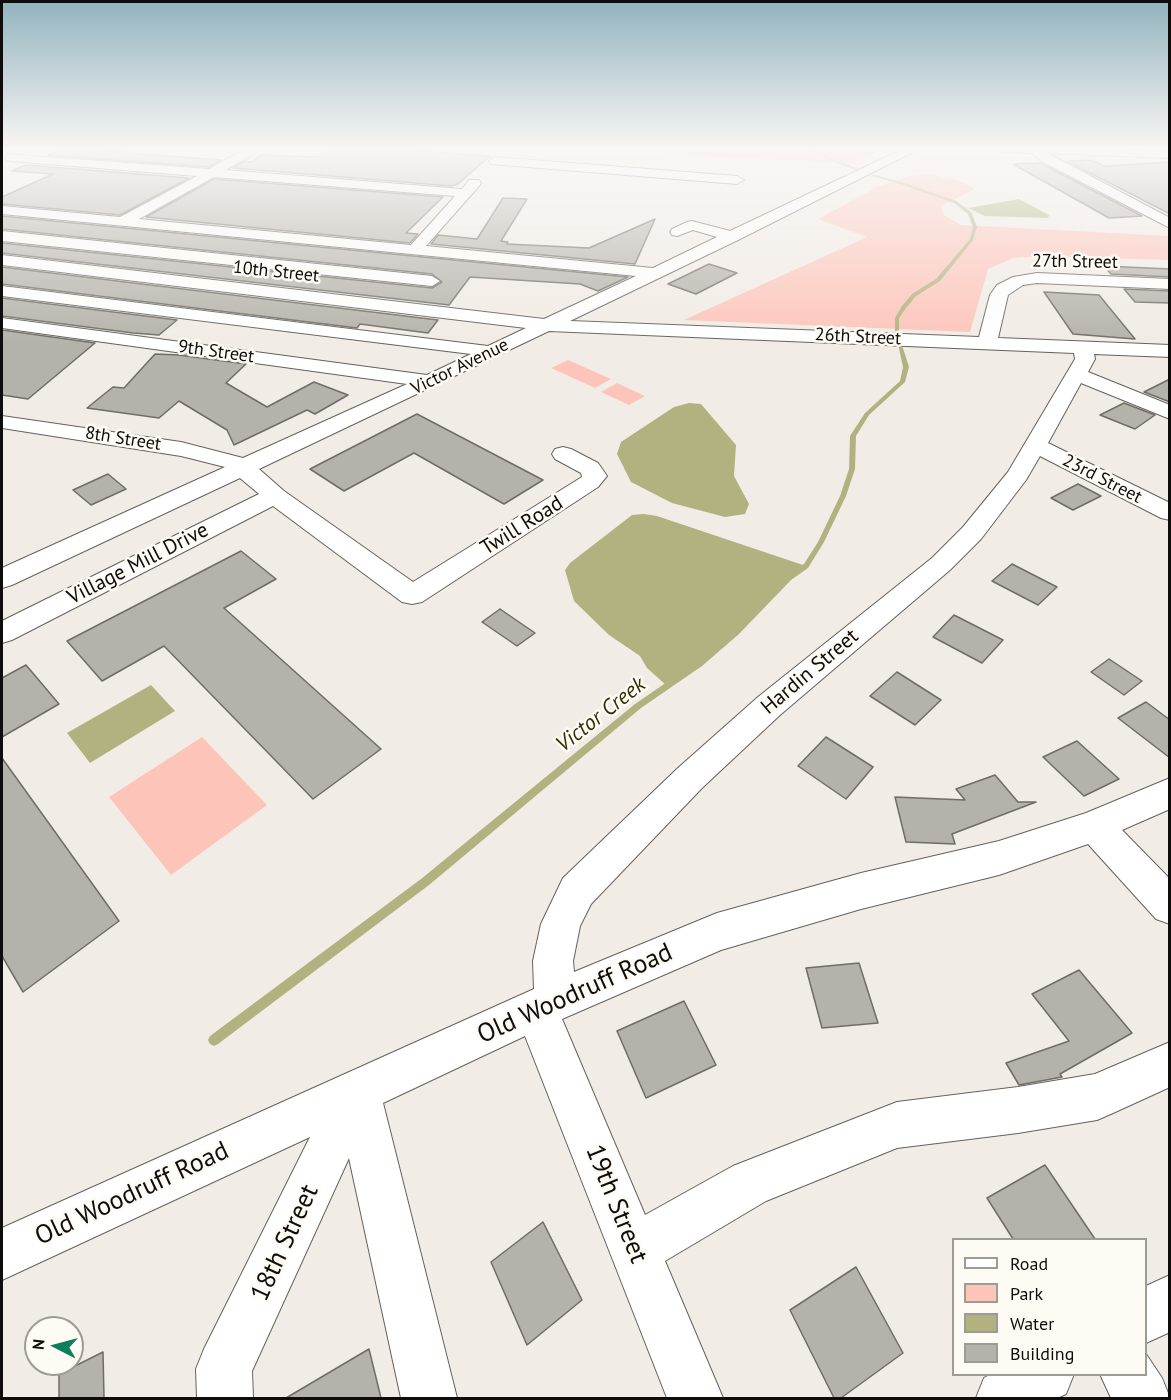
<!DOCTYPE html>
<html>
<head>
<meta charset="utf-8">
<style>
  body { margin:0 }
  #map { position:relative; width:1171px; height:1400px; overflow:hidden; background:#f2ece6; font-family:"PT Sans",sans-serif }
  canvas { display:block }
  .frame { position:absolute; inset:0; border:3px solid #0f0d0b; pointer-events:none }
  .legend { position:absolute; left:952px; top:1238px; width:195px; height:138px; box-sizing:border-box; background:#fefaf4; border:2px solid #9e9b97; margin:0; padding:8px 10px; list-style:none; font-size:18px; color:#0f0d0b }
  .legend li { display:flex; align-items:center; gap:12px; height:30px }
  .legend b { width:30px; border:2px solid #9e9b97 }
  .north { position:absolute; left:24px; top:1316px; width:60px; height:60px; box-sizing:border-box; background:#fefaf4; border:2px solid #9e9b97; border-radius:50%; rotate:276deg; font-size:16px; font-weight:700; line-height:24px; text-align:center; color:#0f0d0b }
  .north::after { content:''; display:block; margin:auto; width:21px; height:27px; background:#0d7f5c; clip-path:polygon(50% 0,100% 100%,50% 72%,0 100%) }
</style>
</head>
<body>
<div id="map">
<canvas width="1171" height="1400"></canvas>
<div class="frame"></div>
<ul class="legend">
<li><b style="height:8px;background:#fff"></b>Road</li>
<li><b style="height:16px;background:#fdc5ba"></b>Park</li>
<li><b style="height:16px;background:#b2b280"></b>Water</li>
<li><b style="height:16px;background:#b5b2ab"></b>Building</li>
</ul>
<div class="north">N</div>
</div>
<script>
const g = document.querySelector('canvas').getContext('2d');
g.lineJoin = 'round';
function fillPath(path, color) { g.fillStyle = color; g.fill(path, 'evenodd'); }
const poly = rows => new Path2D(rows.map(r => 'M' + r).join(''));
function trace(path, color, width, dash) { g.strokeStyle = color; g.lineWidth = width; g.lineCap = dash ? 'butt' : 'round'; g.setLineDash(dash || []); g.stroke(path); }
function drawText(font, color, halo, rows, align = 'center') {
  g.font = font + ' "PT Sans",sans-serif'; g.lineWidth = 5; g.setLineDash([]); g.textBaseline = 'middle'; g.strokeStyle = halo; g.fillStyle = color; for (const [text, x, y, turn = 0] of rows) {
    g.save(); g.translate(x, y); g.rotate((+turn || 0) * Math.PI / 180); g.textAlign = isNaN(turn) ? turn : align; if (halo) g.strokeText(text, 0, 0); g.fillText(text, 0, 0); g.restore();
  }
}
const green = poly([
  [674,148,885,148,885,149,853,163,669,155],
  [931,175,958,180,975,189,941,206,944,215,961,225,1169,236,1169,260,1044,256,1013,258,988,269,970,332,684,320,867,237,818,219,879,186,911,176],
  [568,360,611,379,595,388,551,368],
  [617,383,645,396,629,405,601,392],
  [202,737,267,805,171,875,109,797]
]);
const water = poly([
  [1019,199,1049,215,1048,218,985,216,968,208],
  [689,403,701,404,736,445,734,476,749,504,745,514,725,517,672,503,631,482,617,454,621,442,674,407],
  [644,514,657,516,806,566,788,578,736,632,699,664,667,686,647,668,640,656,609,635,574,601,565,570,570,563,632,515],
  [151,685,175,711,90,763,67,733]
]);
const stream = poly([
  [807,148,859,169,860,170,857,171,802,148,807,148],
  [872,174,905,183,956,201,971,212,977,227,973,240,940,281,916,296,906,308,899,318,899,334,897,335,895,334,895,318,902,306,912,294,936,279,970,239,973,227,968,214,954,203,903,185,871,176,872,174],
  [898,344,902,345,909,367,905,382,869,415,856,436,855,469,846,496,824,542,808,568,791,580,739,634,702,666,641,708,429,885,218,1044,214,1046,210,1044,208,1040,210,1036,421,879,635,704,696,662,733,630,785,576,804,564,818,542,840,496,849,469,850,436,865,413,900,381,903,367,898,344]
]);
const building = poly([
  [63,148,131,152,129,153,222,160,208,167,48,155,63,148],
  [328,148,382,148,490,156,458,184,451,186,233,168,245,161,252,162,261,155,318,157,328,148],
  [1091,160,1104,166,1170,162,1170,214,1067,161,1091,160],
  [1039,163,1040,163,1142,216,1109,218,1013,164,1039,163],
  [26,165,189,178,120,215,2,204,2,197,53,174,12,171,26,165],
  [214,179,443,197,406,233,418,234,410,243,146,217,214,179],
  [503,198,527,199,501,241,508,242,507,244,589,248,655,219,635,264,431,244,438,235,477,239,503,198],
  [2,216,628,277,598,291,580,284,470,277,449,305,2,253,2,243,432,288,442,282,432,274,2,229,2,216],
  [709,264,737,273,696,294,668,284,709,264],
  [1104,266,1170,269,1170,277,1111,274,1104,266],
  [2,267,438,320,428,333,360,324,357,328,2,284,2,267],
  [1124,289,1170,291,1170,303,1135,302,1124,289],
  [1044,292,1099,295,1135,339,1073,334,1044,292],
  [2,298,177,320,159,335,133,333,2,316,2,298],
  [2,330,95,343,28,399,2,395,2,330],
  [155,354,179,355,246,364,226,383,267,407,314,382,348,395,315,414,307,410,234,445,227,430,179,401,159,418,87,408,113,387,124,388,155,354],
  [1170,379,1170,402,1144,392,1170,379],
  [1124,403,1155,415,1135,429,1100,415,1124,403],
  [417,414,543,480,504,504,414,453,344,491,310,469,417,414],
  [108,474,126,489,91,505,73,490,108,474],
  [1078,484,1101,496,1073,510,1051,498,1078,484],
  [241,551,276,579,224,608,381,749,313,799,164,646,102,681,67,641,241,551],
  [1012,564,1057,587,1038,605,992,581,1012,564],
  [500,609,535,633,517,646,482,622,500,609],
  [954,615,1003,640,982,663,933,637,954,615],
  [1109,659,1142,681,1124,695,1091,672,1109,659],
  [26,665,59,704,2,737,2,678,26,665],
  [897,672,941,700,915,725,870,696,897,672],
  [1146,702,1170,720,1170,758,1118,718,1146,702],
  [826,737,873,767,846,799,798,766,826,737],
  [1077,741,1119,779,1084,796,1043,757,1077,741],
  [2,758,119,921,23,992,2,956,2,758],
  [995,775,1018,802,1036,802,952,834,955,844,906,842,895,797,965,800,956,789,995,775],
  [859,963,878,1023,822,1028,806,968,859,963],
  [1079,970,1132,1033,1060,1074,1062,1077,1019,1085,1006,1063,1069,1041,1032,994,1079,970],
  [684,1001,716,1065,646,1098,617,1031,684,1001],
  [1045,1165,1095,1239,1013,1239,987,1198,1045,1165],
  [543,1222,582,1300,527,1345,491,1262,543,1222],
  [856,1267,903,1353,841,1398,834,1398,790,1310,856,1267],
  [369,1349,381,1398,286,1398,369,1349],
  [103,1352,104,1398,59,1398,59,1374,103,1352]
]);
const minor = poly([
  [247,148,263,148,226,170,462,189,469,180,479,180,481,183,479,186,426,246,653,268,717,237,693,230,677,236,672,235,670,232,672,229,687,222,692,221,730,231,905,148,921,148,738,240,570,321,979,337,990,295,997,285,1013,277,1037,273,1170,279,1170,289,1037,283,1023,285,1008,295,998,338,1170,345,1170,357,1094,354,1095,359,1088,372,1170,405,1170,419,1081,383,1048,443,1170,503,1170,520,1161,518,1040,456,1026,480,981,539,950,570,780,715,702,788,591,904,580,926,573,961,574,972,717,913,861,873,999,841,1086,813,1170,778,1170,809,1122,830,1170,879,1170,924,1156,919,1088,844,999,875,861,909,721,950,562,1019,645,1215,733,1166,897,1102,1018,1087,1095,1074,1170,1042,1170,1087,1113,1113,1097,1120,1018,1133,897,1148,766,1201,665,1261,723,1398,667,1398,525,1036,383,1103,457,1398,401,1398,349,1158,252,1371,253,1398,197,1398,196,1369,204,1349,310,1137,2,1280,2,1228,534,989,533,961,541,924,563,878,678,768,758,697,932,558,963,527,1008,472,1075,359,1074,353,549,331,259,469,284,491,413,582,582,477,581,473,555,459,552,454,555,449,563,447,571,449,598,463,607,476,598,487,422,602,412,604,402,602,273,506,12,640,2,643,2,621,259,494,240,478,12,585,2,588,2,568,225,467,181,456,2,428,2,416,181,442,243,458,407,384,2,328,2,318,427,375,471,354,2,296,2,286,488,346,526,328,2,265,2,255,544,319,636,276,2,214,2,206,120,217,197,176,10,161,6,160,6,154,209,169,247,148],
  [214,177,455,196,411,245,139,219,214,177],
  [1000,148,1170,150,1170,158,1047,153,1170,218,1170,228,1041,161,1032,153,1006,152,1000,148],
  [495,157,737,176,744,180,737,184,491,164,489,161,495,157],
  [2,231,432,276,440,281,432,286,2,241,2,231],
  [1170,1275,1170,1332,1146,1343,1146,1286,1170,1275],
  [1146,1354,1162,1378,1170,1398,1111,1398,1100,1374,1146,1374,1146,1354],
  [991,1374,1074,1374,1066,1394,1057,1398,976,1398,984,1378,991,1374]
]);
const farStreetnames = [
  ["27th Street",1075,262,1],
  ["10th Street",276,272,6],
  ["26th Street",858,337,3],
  ["9th Street",216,352,8],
  ["Victor Avenue",460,367,-26],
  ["8th Street",123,439,9],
  ["23rd Street",1102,479,27]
];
const streetNames = [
  ["Twill Road",522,526,-32],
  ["Village Mill Drive",138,564,-27],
  ["Hardin Street",810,672,-40]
];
const waterNames = [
  ["Victor Creek",601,715,-38]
];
const nearStreetnames = [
  ["Old Woodruff Road",575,994,-24],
  ["Old Woodruff Road",132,1194,-25],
  ["19th Street",616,1204,68],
  ["18th Street",285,1243,-65]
];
fillPath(green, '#fdc5ba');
fillPath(water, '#b2b280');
fillPath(stream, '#b2b280');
fillPath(building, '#b5b2ab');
trace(building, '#6f6d66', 1.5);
trace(minor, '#66615c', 2);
fillPath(minor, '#fff');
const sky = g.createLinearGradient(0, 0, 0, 344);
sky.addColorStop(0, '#92b3be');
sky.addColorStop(0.43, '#f9f6f4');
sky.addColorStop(1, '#f9f6f400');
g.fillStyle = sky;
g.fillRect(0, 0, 1171, 344);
drawText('18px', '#0f0d0b', '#fefaf4', farStreetnames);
drawText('21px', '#0f0d0b', '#fefaf4', streetNames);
drawText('italic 22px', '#333108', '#fefaf4', waterNames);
drawText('26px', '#0f0d0b', '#fefaf4', nearStreetnames);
</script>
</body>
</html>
